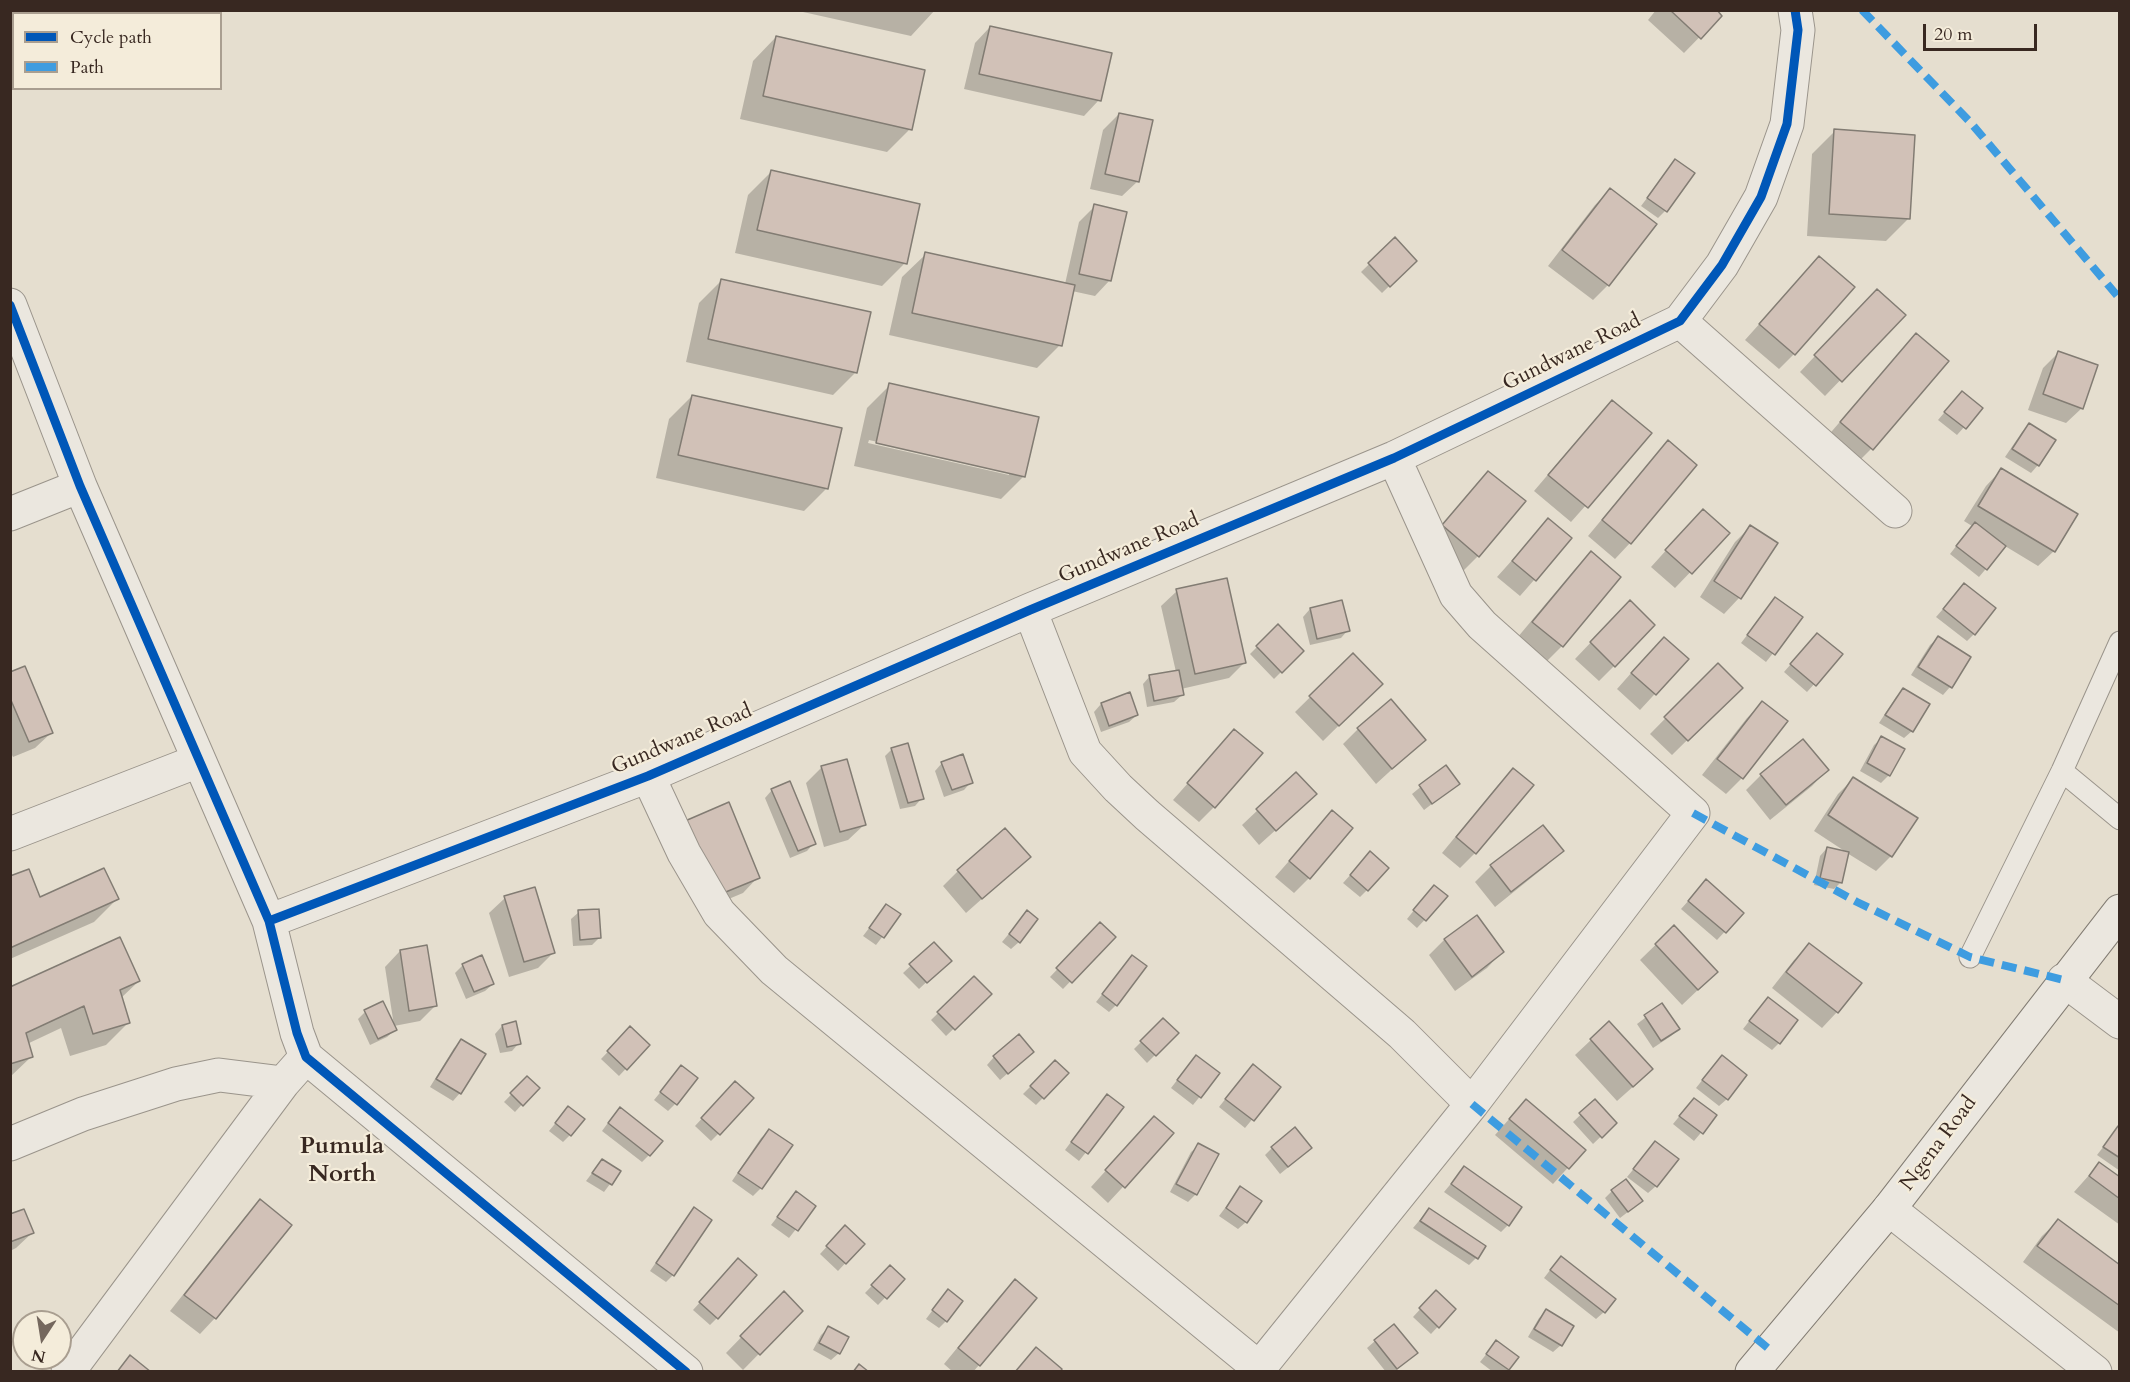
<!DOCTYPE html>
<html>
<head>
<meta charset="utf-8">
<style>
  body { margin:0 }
  #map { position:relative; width:2130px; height:1382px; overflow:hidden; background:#e5decf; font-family:Cardo,serif }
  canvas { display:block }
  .frame { position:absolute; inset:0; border:12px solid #382821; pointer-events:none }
  .legend { position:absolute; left:12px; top:12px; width:210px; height:78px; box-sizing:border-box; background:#f4ecda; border:2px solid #a99e90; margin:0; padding:8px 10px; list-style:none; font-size:18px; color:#382821 }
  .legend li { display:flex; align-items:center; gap:12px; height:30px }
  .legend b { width:30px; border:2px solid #a99e90 }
  .north { position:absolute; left:12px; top:1310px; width:60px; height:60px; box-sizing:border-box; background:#f4ecda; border:2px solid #a99e90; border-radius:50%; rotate:192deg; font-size:16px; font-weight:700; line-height:24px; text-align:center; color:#382821 }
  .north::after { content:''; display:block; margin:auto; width:21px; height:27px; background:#75685e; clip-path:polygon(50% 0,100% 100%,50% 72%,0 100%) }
  .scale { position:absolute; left:1923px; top:24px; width:114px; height:27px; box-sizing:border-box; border:3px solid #382821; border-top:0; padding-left:8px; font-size:18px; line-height:21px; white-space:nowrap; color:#382821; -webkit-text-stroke:4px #f4ecda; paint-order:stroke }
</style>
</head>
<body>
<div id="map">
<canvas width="2130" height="1382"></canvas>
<div class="frame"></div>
<ul class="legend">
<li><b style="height:8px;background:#0057b8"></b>Cycle path</li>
<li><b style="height:8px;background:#3e9ce0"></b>Path</li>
</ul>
<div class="north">N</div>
<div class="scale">20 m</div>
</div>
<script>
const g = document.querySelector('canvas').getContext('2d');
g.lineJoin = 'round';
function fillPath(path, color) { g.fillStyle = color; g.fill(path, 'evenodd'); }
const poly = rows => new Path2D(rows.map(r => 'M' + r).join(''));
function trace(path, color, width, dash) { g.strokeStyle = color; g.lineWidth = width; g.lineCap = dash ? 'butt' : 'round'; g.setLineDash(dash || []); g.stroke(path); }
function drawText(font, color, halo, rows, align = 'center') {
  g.font = font + ' Cardo,serif'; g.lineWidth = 4.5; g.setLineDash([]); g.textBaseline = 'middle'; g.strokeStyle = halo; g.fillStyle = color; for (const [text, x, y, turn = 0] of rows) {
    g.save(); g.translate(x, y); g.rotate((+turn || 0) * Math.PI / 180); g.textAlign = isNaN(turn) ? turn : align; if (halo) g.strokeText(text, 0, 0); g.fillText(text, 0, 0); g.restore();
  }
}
const shadow = poly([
  [794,10,935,10,911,36],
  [1656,10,1714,10,1720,16,1684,53,1648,20],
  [990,27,1099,100,1084,116,964,89,975,43],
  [776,37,910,129,887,152,740,119,753,61],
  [1119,114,1138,181,1122,196,1090,189,1103,130],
  [1835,131,1909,218,1886,241,1807,236,1812,154],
  [1675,161,1665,211,1658,218,1641,206],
  [771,172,905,263,882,286,735,253,748,195],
  [1610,190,1608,285,1593,300,1548,266,1595,205],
  [1095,206,1110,280,1095,296,1072,291,1060,345,1037,368,889,335,902,277,926,254,1065,284,1079,222],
  [1395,239,1415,261,1382,293,1361,272],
  [1804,274,1794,354,1779,369,1745,340],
  [722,280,856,372,833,395,686,362,699,303],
  [1862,306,1903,315,1825,396,1800,372],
  [1901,351,1872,448,1856,464,1826,438],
  [2058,353,2082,408,2066,423,2028,410,2043,368],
  [890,385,1024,476,1001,499,854,466,867,408],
  [869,440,1009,472,1009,475,868,443],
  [692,396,827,488,804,511,656,478,669,419],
  [1955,400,1981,408,1957,435,1938,420],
  [1597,417,1650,433,1571,522,1534,491],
  [2029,424,2038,465,2031,473,2005,457,2022,432],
  [1668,442,1695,465,1630,543,1615,559,1588,536,1653,458],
  [2001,470,2054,551,2038,566,2005,546,1979,577,1950,554,1972,526,1964,521,1986,486],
  [1488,473,1478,556,1463,571,1427,542],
  [1548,520,1570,539,1520,596,1497,577],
  [1688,526,1728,533,1675,588,1651,567],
  [1750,527,1776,543,1739,598,1724,614,1700,597,1735,542],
  [1591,553,1619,577,1562,646,1546,662,1517,638,1575,569],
  [1964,585,1974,634,1967,641,1936,617],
  [1177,591,1244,663,1229,678,1181,689,1182,695,1174,702,1147,707,1143,684,1150,676,1176,672,1161,606],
  [1775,599,1801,618,1766,662,1741,643],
  [1310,609,1348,630,1341,638,1310,645,1303,617],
  [1614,618,1614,666,1599,681,1575,659],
  [1278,626,1302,651,1274,679,1250,654],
  [1938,638,1969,657,1950,687,1943,695,1911,675,1930,645],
  [1810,642,1841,654,1807,692,1784,672],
  [1648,654,1687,659,1640,710,1617,689],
  [1353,655,1381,684,1323,741,1295,712],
  [1718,665,1740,688,1672,755,1650,734],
  [10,673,51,733,35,748,13,757,10,751],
  [1903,690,1912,731,1904,738,1879,723,1896,697],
  [1762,703,1786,721,1742,778,1726,794,1702,775,1747,718],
  [1101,704,1137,715,1129,722,1101,732,1094,712],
  [1358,729,1424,740,1376,784,1343,744],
  [1234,731,1214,807,1199,822,1173,800],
  [1882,738,1889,775,1881,783,1860,771,1874,745],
  [892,749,922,798,915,806,900,809,885,756],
  [846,761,864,825,848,840,824,847,806,783,821,768],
  [942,763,971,782,964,790,944,797,935,771],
  [1445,767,1458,784,1424,810,1412,794],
  [1513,770,1475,853,1460,868,1442,853,1498,785],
  [1827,770,1812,786,1770,820,1746,790,1761,775],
  [1296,774,1299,809,1259,845,1242,825],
  [1853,779,1891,856,1876,871,1847,853,1841,882,1834,889,1814,885,1820,856,1827,848,1846,852,1814,831,1838,794],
  [772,790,814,843,807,851,790,858,765,798],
  [728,804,758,877,743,893,700,911],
  [1332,812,1309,878,1294,893,1275,877],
  [1543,827,1562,851,1546,866,1495,907,1475,882,1491,866],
  [1029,857,966,913,943,886,958,871],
  [1363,861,1367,890,1360,897,1343,883],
  [10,878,39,899,117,899,94,922,10,959],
  [1699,889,1742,913,1717,940,1681,909],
  [1427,894,1446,897,1417,928,1407,919],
  [505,898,553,953,538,968,509,977,489,913],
  [886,906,899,915,876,945,863,936],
  [579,912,599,938,592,945,573,946,571,919],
  [1027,912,1019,942,1011,949,1002,942],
  [1476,917,1502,952,1487,968,1455,991,1429,955,1444,940],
  [1100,924,1113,937,1063,989,1050,977],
  [1674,927,1701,987,1682,1005,1640,960],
  [934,944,950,960,919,989,903,973],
  [1810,945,1837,1012,1822,1028,1772,988,1794,960],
  [400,951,435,1006,420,1021,394,1026,385,967],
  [1132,957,1116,1005,1109,1012,1096,1002],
  [463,965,493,984,485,991,466,999,455,973],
  [974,978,990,994,946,1036,931,1020],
  [139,981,121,998,129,1022,106,1045,70,1056,61,1028,27,1044,31,1057,10,1077,10,989],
  [1662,1005,1678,1029,1671,1036,1653,1048,1637,1024],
  [1761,1006,1779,1043,1772,1050,1743,1029],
  [365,1012,395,1030,387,1037,370,1045,358,1019],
  [1163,1020,1177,1033,1147,1063,1134,1049],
  [502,1026,519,1043,512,1051,500,1053,495,1034],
  [623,1036,648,1045,619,1076,601,1059],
  [1591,1040,1635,1085,1617,1101,1575,1055],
  [462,1041,484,1055,460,1093,453,1101,430,1087,454,1048],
  [994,1057,1024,1059,1000,1080,987,1065],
  [1055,1062,1067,1073,1036,1105,1023,1094],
  [1715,1064,1727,1099,1719,1106,1696,1088],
  [1189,1065,1218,1074,1193,1105,1171,1088],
  [681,1067,675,1104,668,1111,654,1100],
  [1246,1073,1279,1087,1245,1128,1219,1107],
  [527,1078,537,1088,515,1112,504,1102],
  [728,1090,719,1133,711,1141,695,1126],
  [1595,1101,1615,1123,1593,1144,1573,1122],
  [1100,1103,1122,1107,1079,1161,1065,1150],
  [1687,1107,1715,1116,1694,1141,1673,1124],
  [568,1108,570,1135,563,1142,549,1131],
  [613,1116,649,1155,642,1162,602,1131],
  [1511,1117,1584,1150,1553,1184,1495,1135],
  [2118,1128,2120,1129,2120,1171,2097,1155],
  [769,1131,790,1146,761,1188,753,1196,732,1181,761,1138],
  [1139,1134,1172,1134,1108,1203,1091,1187],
  [1655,1143,1656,1186,1648,1193,1627,1177],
  [1199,1145,1196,1194,1188,1202,1170,1192,1191,1152],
  [1272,1148,1302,1156,1280,1174,1265,1155],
  [602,1160,619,1172,604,1192,586,1181],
  [2099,1164,2120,1179,2120,1225,2074,1192],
  [1464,1168,1508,1225,1501,1232,1444,1192],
  [1240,1188,1246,1222,1238,1229,1219,1216],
  [1612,1191,1633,1208,1620,1218,1605,1198],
  [796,1193,814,1206,789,1238,771,1225],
  [260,1201,215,1318,200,1334,170,1311,245,1217],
  [695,1209,673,1275,666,1282,650,1271,687,1217],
  [1429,1209,1476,1258,1469,1265,1413,1228],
  [10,1215,32,1233,16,1248,10,1251],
  [2058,1221,2120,1266,2120,1333,2023,1262,2042,1236],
  [845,1227,863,1244,838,1271,820,1254],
  [1554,1265,1604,1312,1596,1319,1544,1278],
  [890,1267,903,1279,878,1305,865,1293],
  [731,1268,717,1318,710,1325,693,1310],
  [1015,1281,979,1365,973,1372,953,1372,944,1364,999,1297],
  [1436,1292,1454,1309,1431,1334,1413,1317],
  [784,1293,801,1311,743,1370,726,1353],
  [941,1299,946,1321,939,1328,926,1319],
  [1547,1311,1561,1345,1553,1352,1528,1337,1539,1318],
  [828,1328,839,1353,831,1360,813,1350,821,1335],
  [1375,1341,1416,1353,1394,1372,1386,1372,1367,1348],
  [1496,1342,1516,1357,1506,1372,1493,1372,1480,1362]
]);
const building = poly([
  [1670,10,1717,10,1722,16,1701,39,1670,10],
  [990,26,1112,53,1101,101,979,74,990,26],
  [776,36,925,70,912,130,763,96,776,36],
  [1119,113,1153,120,1139,182,1105,174,1119,113],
  [1834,129,1915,135,1910,219,1829,214,1834,129],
  [1675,159,1695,173,1667,212,1647,198,1675,159],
  [771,170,920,204,907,264,757,230,771,170],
  [1610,188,1657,224,1609,286,1562,250,1610,188],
  [1094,204,1127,212,1111,281,1079,274,1094,204],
  [1395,237,1417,261,1390,287,1368,263,1395,237],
  [925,252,1075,285,1062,346,912,313,925,252],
  [1819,256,1855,287,1795,355,1759,324,1819,256],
  [721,279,871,312,857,373,708,339,721,279],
  [1877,289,1906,315,1842,382,1814,355,1877,289],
  [1916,333,1949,361,1873,450,1840,422,1916,333],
  [2058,351,2098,365,2083,409,2043,394,2058,351],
  [889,383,1039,417,1025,477,876,443,889,383],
  [1962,391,1983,408,1966,429,1944,412,1962,391],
  [692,395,842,428,828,489,678,455,692,395],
  [1612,400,1652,433,1588,508,1548,475,1612,400],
  [2029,423,2056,440,2039,466,2012,449,2029,423],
  [1668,440,1697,465,1631,544,1602,520,1668,440],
  [2001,468,2078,514,2055,552,1978,506,2001,468],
  [1488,471,1526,501,1479,557,1442,525,1488,471],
  [1703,509,1730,533,1692,574,1665,550,1703,509],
  [1548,518,1572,538,1536,581,1512,561,1548,518],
  [1975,522,2006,546,1987,570,1956,546,1975,522],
  [1750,525,1778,543,1741,599,1714,581,1750,525],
  [1591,551,1621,577,1563,647,1532,622,1591,551],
  [1227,578,1246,663,1195,674,1176,589,1227,578],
  [1964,583,1996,608,1975,635,1943,609,1964,583],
  [1775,597,1803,617,1775,655,1747,635,1775,597],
  [1342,600,1350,631,1317,639,1310,608,1342,600],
  [1630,600,1655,625,1615,667,1590,642,1630,600],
  [1278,624,1304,651,1282,673,1256,646,1278,624],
  [1817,633,1843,654,1816,686,1790,664,1817,633],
  [1938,636,1971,657,1952,688,1918,667,1938,636],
  [1664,637,1689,659,1656,695,1631,673,1664,637],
  [1353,653,1383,684,1339,726,1309,696,1353,653],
  [1718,663,1743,688,1688,741,1664,717,1718,663],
  [25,666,53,733,29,742,10,698,10,672,25,666],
  [1179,670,1184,695,1154,701,1149,675,1179,670],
  [1903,688,1930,704,1913,732,1885,715,1903,688],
  [1130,692,1138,715,1109,726,1101,703,1130,692],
  [1391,699,1426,740,1392,769,1357,728,1391,699],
  [1762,701,1788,721,1743,779,1717,759,1762,701],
  [1234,729,1263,753,1215,808,1187,783,1234,729],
  [1881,736,1905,749,1890,776,1867,763,1881,736],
  [1803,739,1829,770,1786,805,1760,774,1803,739],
  [908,743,924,799,908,803,891,748,908,743],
  [963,754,973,783,952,790,941,762,963,754],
  [847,759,866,825,840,832,821,766,847,759],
  [1446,765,1460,784,1432,804,1419,785,1446,765],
  [1513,768,1534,785,1476,854,1456,837,1513,768],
  [1296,772,1317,794,1276,831,1256,809,1296,772],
  [1853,777,1918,818,1892,857,1828,815,1853,777],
  [790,781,816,844,798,851,771,789,790,781],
  [729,802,760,878,716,896,685,821,729,802],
  [1332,810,1353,828,1310,879,1289,861,1332,810],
  [1543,825,1564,851,1511,892,1490,865,1543,825],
  [1005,828,1031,857,982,899,957,870,1005,828],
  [1827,847,1849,852,1842,883,1820,878,1827,847],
  [1370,851,1389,868,1368,891,1350,875,1370,851],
  [104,868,119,899,10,948,10,876,29,869,40,897,104,868],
  [1706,879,1744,913,1726,933,1688,901,1706,879],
  [1434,885,1448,896,1426,921,1413,910,1434,885],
  [535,887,555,953,524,962,504,896,535,887],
  [886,904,901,914,884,938,869,928,886,904],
  [599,909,601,938,580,940,578,910,599,909],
  [1027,910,1038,919,1020,943,1009,934,1027,910],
  [1477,915,1504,952,1472,977,1444,939,1477,915],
  [1100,922,1116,937,1072,983,1056,968,1100,922],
  [1674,925,1718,972,1698,990,1655,944,1674,925],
  [120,937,140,981,120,990,130,1023,93,1034,84,1006,26,1033,33,1057,10,1064,10,987,120,937],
  [934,942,952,961,927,983,909,964,934,942],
  [1809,943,1862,983,1838,1013,1786,972,1809,943],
  [427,945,437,1006,409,1011,400,950,427,945],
  [482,955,494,984,474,992,462,964,482,955],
  [1132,955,1147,966,1117,1006,1102,994,1132,955],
  [974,976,992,994,955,1030,937,1012,974,976],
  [1768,997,1798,1020,1780,1044,1749,1021,1768,997],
  [383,1001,397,1030,378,1039,364,1010,383,1001],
  [1662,1003,1680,1029,1661,1041,1644,1015,1662,1003],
  [1163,1018,1179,1033,1156,1056,1140,1041,1163,1018],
  [516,1021,521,1044,507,1047,502,1025,516,1021],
  [1609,1021,1653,1069,1633,1087,1590,1039,1609,1021],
  [630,1026,650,1045,627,1070,607,1051,630,1026],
  [1019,1034,1034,1052,1008,1074,993,1056,1019,1034],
  [461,1039,486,1054,461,1094,436,1079,461,1039],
  [1196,1055,1220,1073,1201,1098,1177,1080,1196,1055],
  [1722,1055,1747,1075,1728,1100,1702,1080,1722,1055],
  [1055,1060,1069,1073,1044,1099,1030,1086,1055,1060],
  [1253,1064,1281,1087,1254,1121,1225,1099,1253,1064],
  [681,1065,698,1078,677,1105,660,1092,681,1065],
  [527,1076,540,1088,523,1106,510,1093,527,1076],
  [735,1081,754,1098,720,1135,701,1118,735,1081],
  [1107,1094,1124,1107,1088,1154,1071,1142,1107,1094],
  [1694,1098,1717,1115,1703,1134,1679,1116,1694,1098],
  [1526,1099,1586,1150,1569,1169,1509,1119,1526,1099],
  [1595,1099,1617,1123,1602,1138,1579,1113,1595,1099],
  [568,1106,585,1119,571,1136,555,1123,568,1106],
  [620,1107,663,1141,650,1156,608,1123,620,1107],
  [1154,1116,1174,1133,1125,1188,1105,1170,1154,1116],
  [2118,1126,2120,1127,2120,1158,2103,1147,2118,1126],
  [1295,1127,1312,1148,1288,1167,1271,1147,1295,1127],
  [769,1129,793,1145,762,1189,738,1173,769,1129],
  [1655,1141,1679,1159,1657,1187,1633,1169,1655,1141],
  [1198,1143,1219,1154,1197,1195,1176,1184,1198,1143],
  [602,1159,621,1171,612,1185,592,1173,602,1159],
  [2099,1162,2120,1177,2120,1199,2089,1176,2099,1162],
  [1464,1166,1522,1207,1509,1226,1451,1184,1464,1166],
  [1626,1179,1643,1201,1628,1212,1611,1190,1626,1179],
  [1240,1186,1262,1201,1247,1223,1226,1208,1240,1186],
  [796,1191,816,1206,798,1231,777,1217,796,1191],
  [260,1199,292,1225,216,1319,184,1295,260,1199],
  [694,1207,712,1220,674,1276,656,1263,694,1207],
  [1429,1208,1486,1246,1478,1259,1420,1221,1429,1208],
  [24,1209,34,1233,10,1242,10,1214,24,1209],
  [2058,1219,2120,1265,2120,1306,2037,1246,2058,1219],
  [845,1225,865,1244,846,1264,826,1246,845,1225],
  [1561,1256,1616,1299,1605,1313,1550,1270,1561,1256],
  [738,1258,757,1275,718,1319,699,1302,738,1258],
  [890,1265,905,1279,887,1299,871,1285,890,1265],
  [1015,1279,1037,1298,980,1366,958,1348,1015,1279],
  [948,1289,963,1301,947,1322,932,1310,948,1289],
  [1436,1290,1456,1309,1439,1328,1419,1308,1436,1290],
  [784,1291,803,1311,760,1355,740,1336,784,1291],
  [1546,1309,1574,1326,1562,1346,1534,1329,1546,1309],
  [1394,1324,1418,1353,1397,1369,1374,1340,1394,1324],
  [828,1326,849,1337,840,1354,819,1343,828,1326],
  [1496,1340,1519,1357,1509,1370,1486,1354,1496,1340],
  [1036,1347,1062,1369,1060,1372,1015,1372,1036,1347],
  [130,1355,151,1372,117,1372,130,1355],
  [859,1364,869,1372,853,1372,859,1364]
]);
const lane = poly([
  [2062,771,2120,819],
  [1970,957,2062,771,2120,642]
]);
const street = poly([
  [10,305,80,486,269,921,297,1033,306,1057,686,1372],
  [1680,321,1895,511],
  [10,514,80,486],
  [1030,610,1085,752,1118,788,1147,815,1402,1034,1472,1104],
  [648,776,684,853,719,913,774,970,1259,1368],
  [10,834,198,761],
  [269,921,648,776,1030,610,1394,458,1680,321,1722,265,1761,197,1787,124,1798,30,1795,10],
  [2064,980,2120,1022],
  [10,1144,83,1114,176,1084,219,1075,283,1083],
  [1889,1209,2095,1372],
  [68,1372,283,1083,306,1057],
  [1256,1372,1472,1104,1693,813,1482,625,1456,595,1394,458]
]);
const secondary = poly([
  [1752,1372,1889,1209,2120,911]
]);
const quiet = poly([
  [1862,10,1971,123,2120,299],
  [1693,813,1857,902,1970,957,2064,980],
  [1472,1104,1769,1349]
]);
const cycleway = poly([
  [10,305,80,486,269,921,297,1033,306,1057,686,1372],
  [269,921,648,776,1030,610,1394,458,1680,321,1722,265,1761,197,1787,124,1798,30,1795,10]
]);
const streetNames = [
  ["Gundwane Road",1572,353,-26],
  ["Gundwane Road",1129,549,-23],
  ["Gundwane Road",682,740,-23],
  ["Ngena Road",1939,1144,-53]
];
const quarterNames = [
  ["Pumula",342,1147],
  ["North",342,1175]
];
fillPath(shadow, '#0003');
fillPath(building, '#d1c1b7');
trace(building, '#827c73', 1.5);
trace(lane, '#9a948b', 23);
trace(street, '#9a948b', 35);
trace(secondary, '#827c73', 35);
trace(lane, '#ebe7df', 21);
trace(street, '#ebe7df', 33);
trace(secondary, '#ebe7df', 33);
trace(quiet, '#3e9ce0', 8, [15, 8]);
trace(cycleway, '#0057b8', 9);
drawText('21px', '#382821', '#f4ecda', streetNames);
drawText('bold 24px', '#382821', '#f4ecda', quarterNames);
</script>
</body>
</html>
